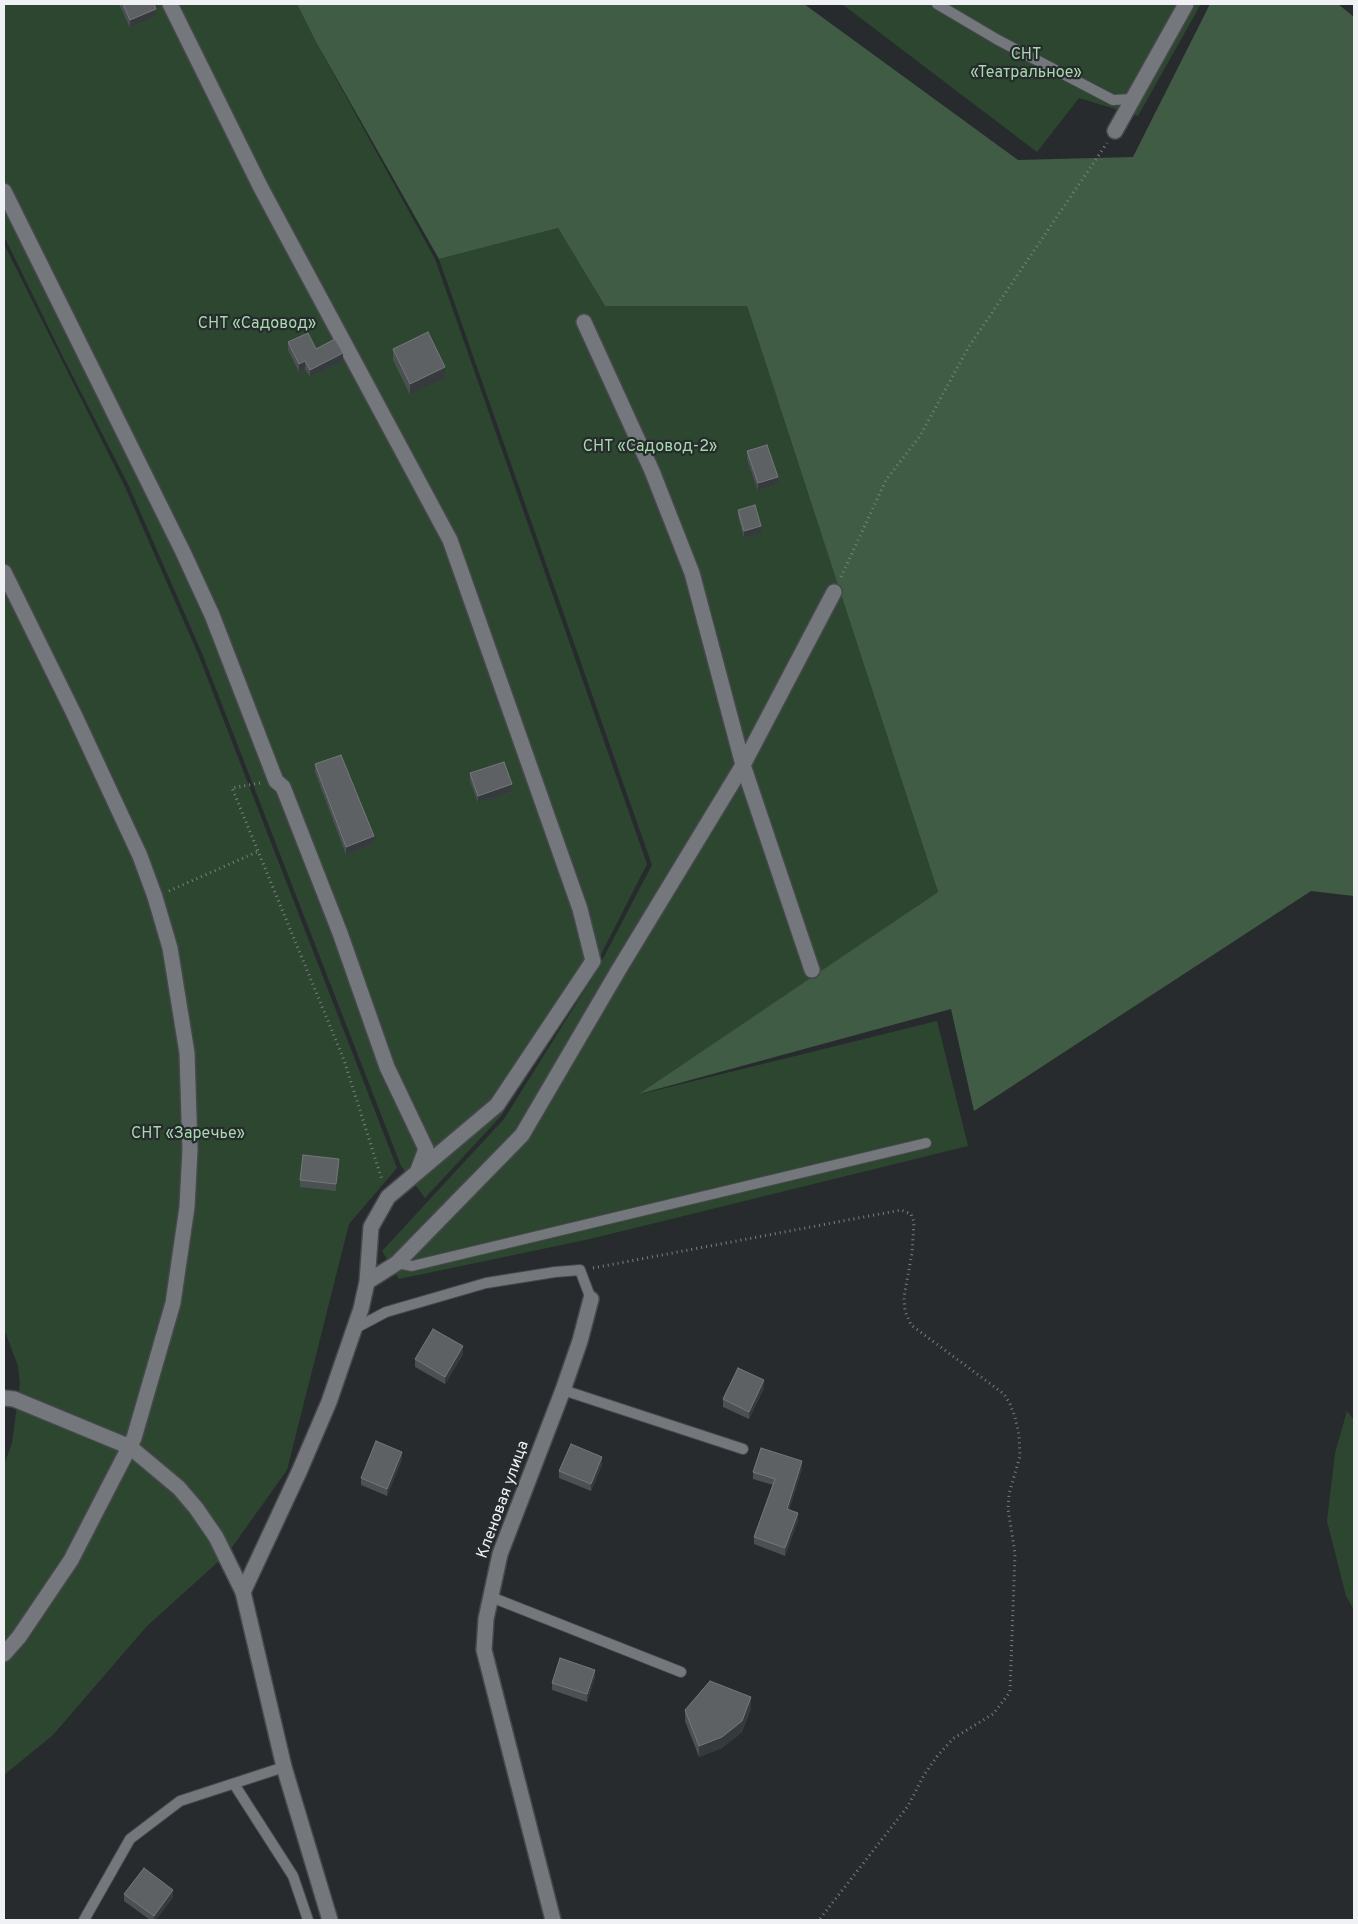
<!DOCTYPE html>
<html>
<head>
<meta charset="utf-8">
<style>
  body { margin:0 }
  #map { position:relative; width:1358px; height:1924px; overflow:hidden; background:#272b2e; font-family:Overpass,sans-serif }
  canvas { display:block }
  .frame { position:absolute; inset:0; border:5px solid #eff1f4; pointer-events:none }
</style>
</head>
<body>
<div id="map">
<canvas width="1358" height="1924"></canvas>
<div class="frame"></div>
</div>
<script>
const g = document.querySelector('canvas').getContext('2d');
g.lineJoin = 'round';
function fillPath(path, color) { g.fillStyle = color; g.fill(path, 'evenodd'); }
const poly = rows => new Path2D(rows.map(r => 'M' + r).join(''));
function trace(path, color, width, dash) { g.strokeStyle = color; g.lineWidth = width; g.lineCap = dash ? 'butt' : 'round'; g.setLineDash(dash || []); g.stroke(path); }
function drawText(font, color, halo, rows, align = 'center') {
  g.font = font + ' Overpass,sans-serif'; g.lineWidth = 4.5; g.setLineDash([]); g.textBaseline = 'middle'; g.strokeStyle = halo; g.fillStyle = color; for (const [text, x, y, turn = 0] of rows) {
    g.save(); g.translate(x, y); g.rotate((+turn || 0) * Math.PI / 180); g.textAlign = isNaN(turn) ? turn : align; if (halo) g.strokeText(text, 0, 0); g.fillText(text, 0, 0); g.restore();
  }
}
const green = poly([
  [4,4,297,4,316,42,435,259,647,864,592,972,501,1116,425,1198,401,1166,202,653,128,484,63,357,4,236],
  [842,4,1201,4,1138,116,1079,98,1037,152],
  [558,228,605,306,747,306,938,892,641,1094,937,1021,968,1146,590,1239,399,1279,382,1251,504,1119,596,972,652,865,439,259],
  [4,244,125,487,198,654,397,1168,349,1224,287,1470,228,1553,147,1626,53,1735,4,1775,4,1465,12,1443,20,1384,18,1366,4,1329],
  [1347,1411,1354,1420,1354,1610,1346,1596,1327,1521,1335,1453]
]);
const forest = poly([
  [297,4,804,4,1018,160,1133,157,1210,4,1338,4,1354,17,1354,896,1311,891,974,1111,951,1009,639,1094,938,892,747,306,605,306,558,228,439,259,316,42]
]);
const path = poly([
  [841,577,886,480,920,436,968,348,1107,143],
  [260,783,232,788,344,1060,382,1180],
  [169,891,259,851],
  [593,1268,901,1210,911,1214,914,1222,912,1253,904,1297,905,1311,911,1325,1004,1394,1010,1404,1015,1417,1019,1435,1020,1456,1009,1494,1008,1509,1015,1553,1010,1692,993,1714,954,1738,938,1755,924,1775,908,1806,819,1920]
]);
const service = poly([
  [937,4,998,40,1113,100,1133,99],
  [397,1263,412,1266,926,1143],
  [354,1329,386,1312,486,1283,555,1272,580,1270,591,1299],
  [563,1390,743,1449],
  [491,1597,681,1672],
  [234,1784,293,1876,308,1920],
  [84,1920,130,1839,180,1801,284,1767]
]);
const minor = poly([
  [170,4,261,188,450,540,580,909,593,961,497,1105,388,1197,371,1227,367,1282,361,1309,329,1402,299,1472,243,1592],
  [1115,131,1186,4],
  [4,191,183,552,212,615,276,781,283,787,340,933,387,1067,426,1149,418,1170],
  [4,572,74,714,140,856,155,897,170,948,187,1053,190,1150,187,1207,173,1303,134,1438,71,1560,19,1637,4,1654],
  [812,970,743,765,834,592],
  [367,1282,397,1263,522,1135,618,971,743,765,692,573,652,471,584,322],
  [4,1398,14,1399,130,1447,179,1488,196,1508,216,1537,243,1592],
  [553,1920,484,1650,486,1619,500,1554,563,1390,580,1341,591,1299]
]);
const tertiary = poly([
  [243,1592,284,1767,330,1920]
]);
const wall = poly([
  [119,4,154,4,156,16,130,28],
  [288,342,316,349,343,361,310,377,305,369,299,372,288,350],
  [393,349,445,378,410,395,393,360],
  [747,451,778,484,758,491,747,459],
  [738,510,761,534,744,538,738,517],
  [315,764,374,844,346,855,315,772],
  [470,773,512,792,478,803,470,781],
  [339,1166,336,1191,300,1187,300,1180],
  [463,1354,445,1384,415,1367,415,1359],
  [764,1388,749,1419,723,1407,723,1399],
  [402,1459,387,1496,361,1485,361,1478],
  [602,1465,591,1491,559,1478,559,1471],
  [802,1469,789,1510,798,1520,785,1556,754,1544,754,1537,773,1485,753,1479,753,1472],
  [595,1677,587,1702,552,1690,552,1683],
  [751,1708,742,1732,722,1748,699,1757,685,1721,685,1710],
  [124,1894,173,1897,156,1920,150,1920,124,1901]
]);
const shadedWall = poly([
  [156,9,156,16,130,28,130,20],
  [343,353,343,361,310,377,310,370],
  [305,361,305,369,299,372,299,364],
  [445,367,445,378,410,395,410,384],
  [778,477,778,484,758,491,758,483],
  [761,526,761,534,744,538,744,531],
  [512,784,512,792,478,803,478,796],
  [374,836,374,844,346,855,346,847],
  [339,1159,339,1166,336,1191,336,1184],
  [463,1346,463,1354,445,1384,445,1377],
  [764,1380,764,1388,749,1419,749,1412],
  [402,1452,402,1459,387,1496,387,1489],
  [602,1457,602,1465,591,1491,591,1484],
  [802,1461,802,1469,787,1516,787,1509],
  [798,1513,798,1520,785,1556,785,1548],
  [595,1670,595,1677,587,1702,587,1694],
  [751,1697,751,1708,742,1732,722,1748,699,1757,699,1746],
  [173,1890,173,1897,156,1920,154,1920,154,1916]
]);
const building = poly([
  [123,4,154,4,156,9,130,20,123,4],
  [428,332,445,367,410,384,393,349,428,332],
  [308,333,316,349,335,339,343,353,310,370,305,361,299,364,288,342,308,333],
  [767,445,778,477,758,483,747,451,767,445],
  [755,505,761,526,744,531,738,510,755,505],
  [341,755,374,836,346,847,315,764,341,755],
  [504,762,512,784,478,796,470,773,504,762],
  [303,1155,339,1159,336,1184,300,1180,303,1155],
  [433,1329,463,1346,445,1377,415,1359,433,1329],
  [738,1368,764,1380,749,1412,723,1399,738,1368],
  [376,1441,402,1452,387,1489,361,1478,376,1441],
  [571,1444,602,1457,591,1484,559,1471,571,1444],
  [761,1448,802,1461,787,1509,798,1513,785,1548,754,1537,775,1479,753,1472,761,1448],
  [560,1658,595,1670,587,1694,552,1683,560,1658],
  [710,1681,751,1697,742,1721,722,1737,699,1746,685,1710,710,1681],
  [144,1868,173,1890,154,1916,124,1894,144,1868]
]);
const parkNames = [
  ["СНТ",1026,56],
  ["«Театральное»",1026,74],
  ["СНТ «Садовод»",257,325],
  ["СНТ «Садовод-2»",650,448],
  ["СНТ «Заречье»",188,1135]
];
const streetNames = [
  ["Кленовая улица",504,1500,-70]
];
fillPath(green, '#2d4630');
fillPath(forest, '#415c44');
trace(service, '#46484b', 12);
trace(minor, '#46484b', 18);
trace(tertiary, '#46484b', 18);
trace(path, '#7b7f82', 3, [1, 4]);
trace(service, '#74787c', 10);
trace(minor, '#74787c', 15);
trace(tertiary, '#74787c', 15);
fillPath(wall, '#4b5053');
fillPath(shadedWall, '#353a3d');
fillPath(building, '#5d6164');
trace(building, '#74787b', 1);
drawText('16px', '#a6d9ab', '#272b2e', parkNames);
drawText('16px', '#eff1f4', '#272b2e', streetNames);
</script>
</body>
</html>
